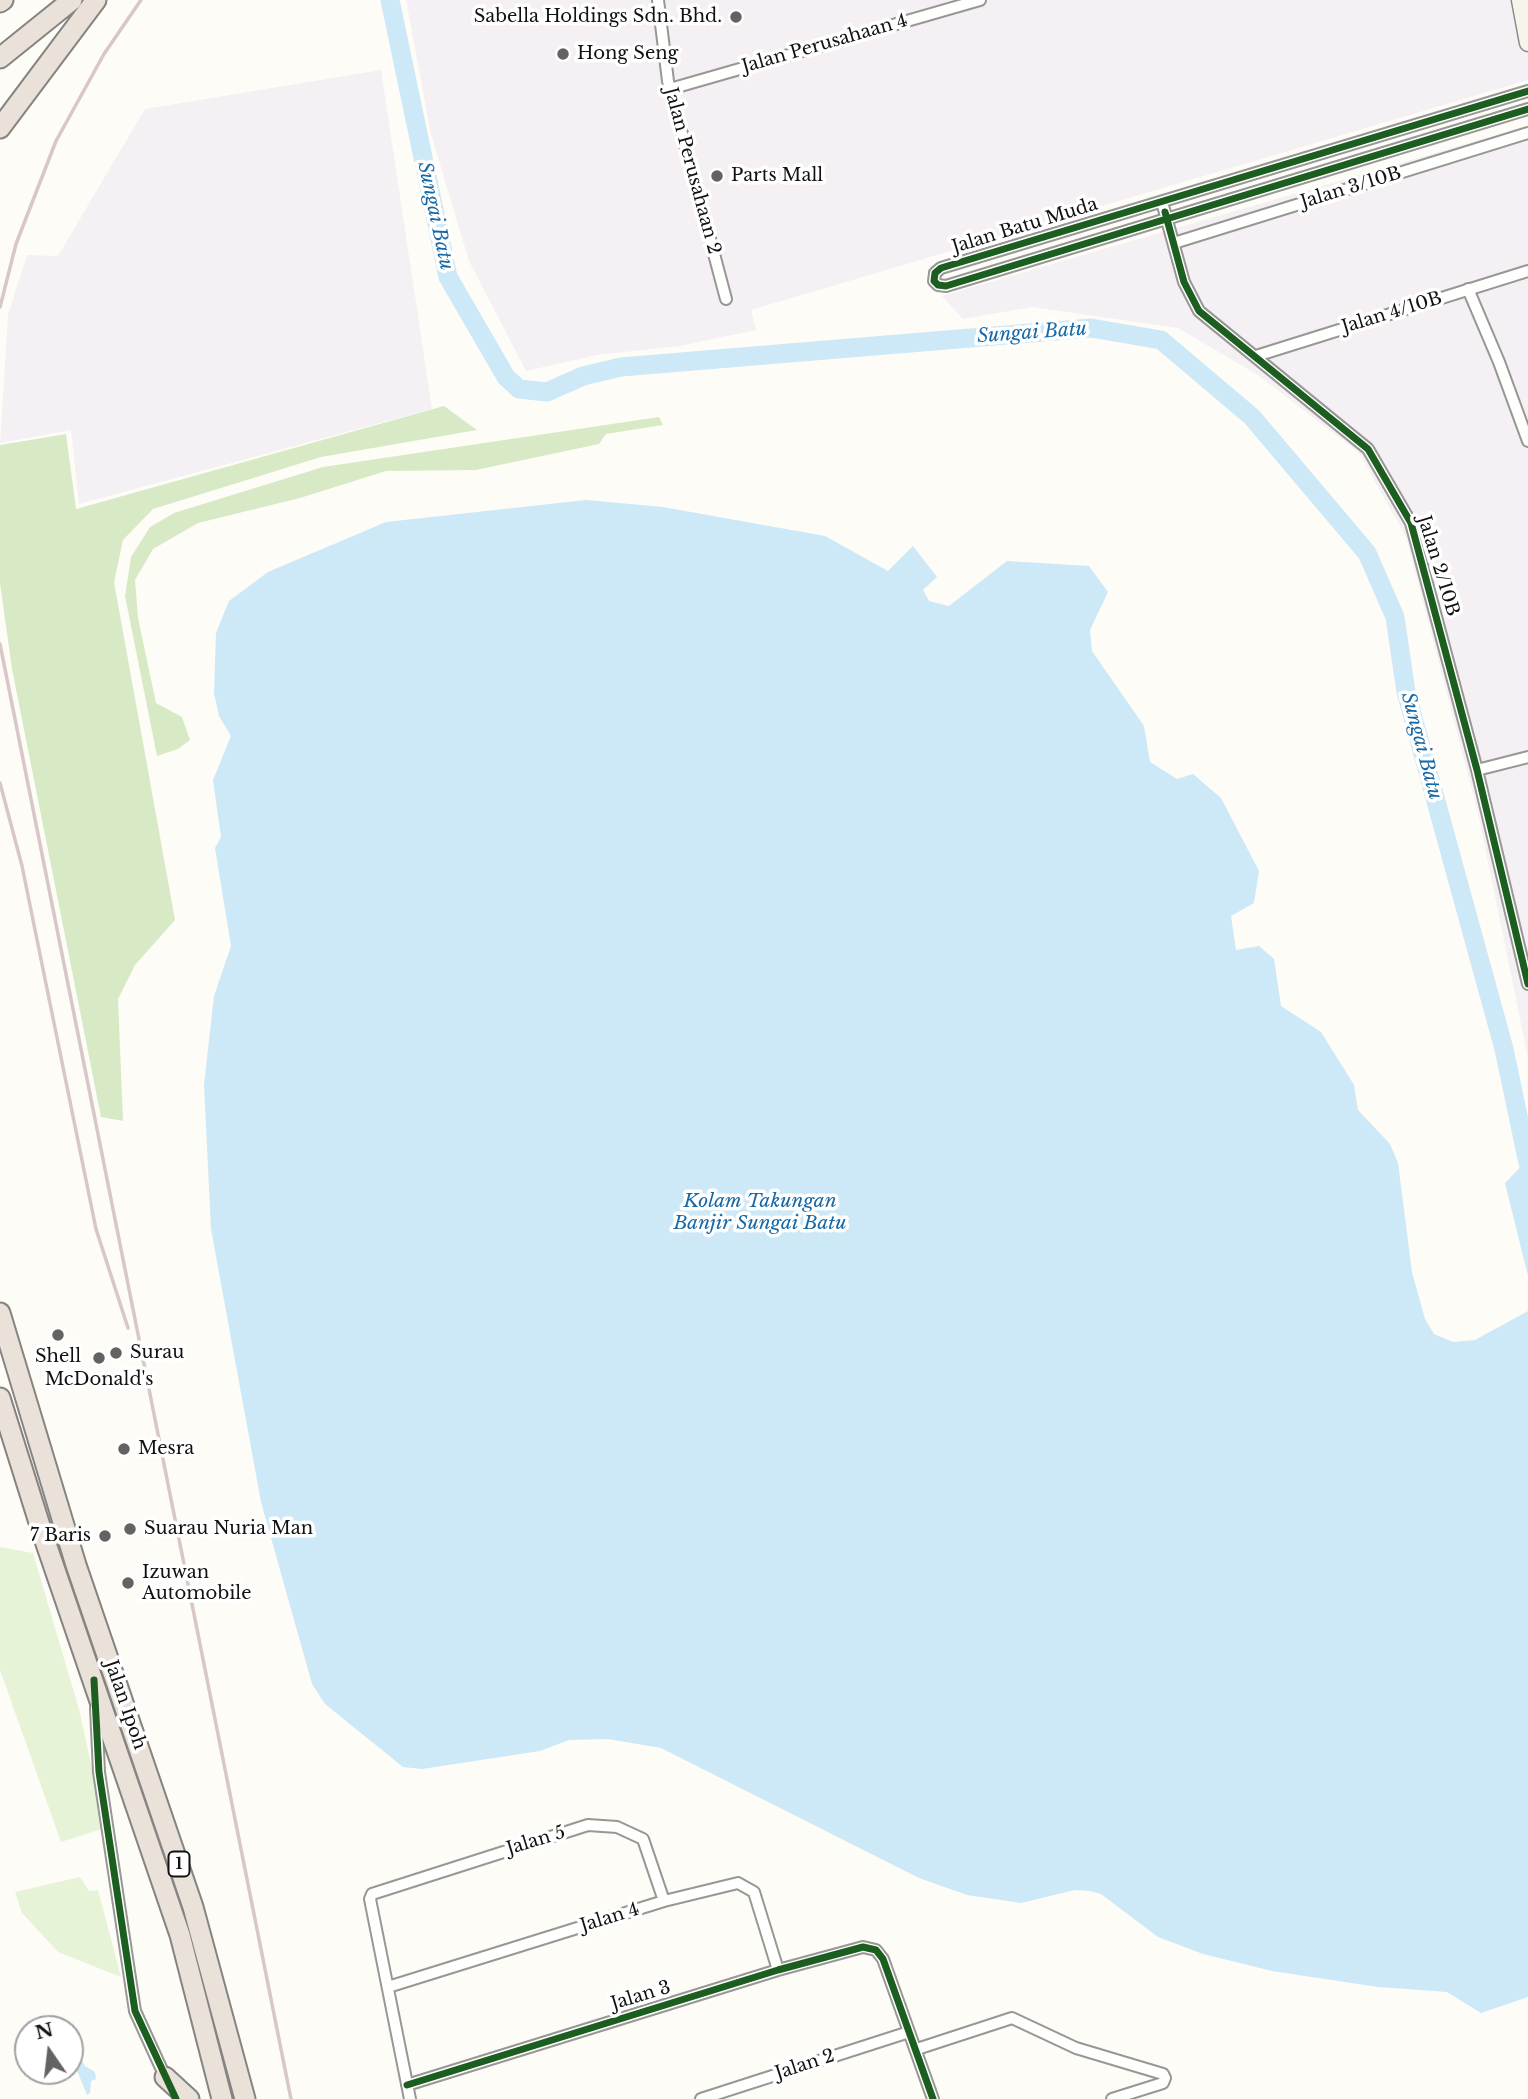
<!DOCTYPE html>
<html>
<head>
<meta charset="utf-8">
<style>
  body { margin:0 }
  #map { position:relative; width:1528px; height:2099px; overflow:hidden; background:#fdfcf7; font-family:"Libre Baskerville",serif }
  canvas { display:block }
  .north { position:absolute; left:14px; top:2015px; width:70px; height:70px; box-sizing:border-box; background:#fff; border:2px solid #a0a0a0; border-radius:50%; rotate:346deg; font-size:19px; font-weight:700; line-height:28px; text-align:center; color:#111 }
  .north::after { content:''; display:block; margin:auto; width:24px; height:32px; background:#646362; clip-path:polygon(50% 0,100% 100%,50% 72%,0 100%) }
</style>
</head>
<body>
<div id="map">
<canvas width="1528" height="2099"></canvas>
<div class="north">N</div>
</div>
<script>
const g = document.querySelector('canvas').getContext('2d');
g.lineJoin = 'round';
function fillPath(path, color) { g.fillStyle = color; g.fill(path, 'evenodd'); }
const poly = rows => new Path2D(rows.map(r => 'M' + r).join(''));
function trace(path, color, width, dash) { g.strokeStyle = color; g.lineWidth = width; g.lineCap = dash ? 'butt' : 'round'; g.setLineDash(dash || []); g.stroke(path); }
function drawText(font, color, halo, rows, align = 'center') {
  g.font = font + ' "Libre Baskerville",serif'; g.lineWidth = 7; g.setLineDash([]); g.textBaseline = 'middle'; g.strokeStyle = halo; g.fillStyle = color; for (const [text, x, y, turn = 0] of rows) {
    g.save(); g.translate(x, y); g.rotate((+turn || 0) * Math.PI / 180); g.textAlign = isNaN(turn) ? turn : align; if (halo) g.strokeText(text, 0, 0); g.fillText(text, 0, 0); g.restore();
  }
}
const industrial = poly([
  [406,0,1528,0,1528,80,751,310,756,330,679,346,597,355,526,371,469,261,431,134],
  [381,70,432,409,79,504,71,430,0,443,8,315,27,255,58,256,145,109],
  [1528,126,1528,1058,1478,813,1406,537,1359,453,1258,375,1178,328,1032,307,963,319,942,296]
]);
const green = poly([
  [0,1547,33,1553,79,1709,105,1828,61,1842,0,1670],
  [80,1877,89,1891,98,1890,121,1977,58,1952,22,1913,15,1892]
]);
const forest = poly([
  [444,406,477,430,321,457,153,509,123,540,114,582,175,920,135,965,118,999,123,1121,101,1117,12,669,0,583,0,445,66,434,76,509],
  [659,417,663,425,606,434,599,444,476,470,386,471,300,498,198,523,153,549,135,580,138,618,156,703,182,717,190,740,178,749,157,756,125,596,131,557,150,527,174,513,323,467]
]);
const water = poly([
  [586,500,663,507,825,536,888,571,913,546,937,577,923,590,929,601,949,606,1007,561,1089,566,1108,592,1090,630,1092,651,1144,726,1150,762,1177,779,1193,774,1221,798,1259,871,1254,903,1231,916,1236,950,1259,946,1274,959,1281,1006,1321,1032,1354,1085,1358,1110,1390,1144,1398,1163,1412,1272,1425,1319,1434,1334,1453,1342,1475,1340,1528,1311,1528,1997,1481,2013,1447,1992,1378,1987,1272,1971,1203,1954,1158,1937,1101,1894,1090,1891,1075,1890,1021,1903,967,1895,919,1878,661,1748,608,1739,569,1740,540,1751,422,1769,403,1767,325,1704,312,1684,261,1502,211,1229,204,1085,214,996,231,946,215,848,221,837,213,780,231,736,219,716,214,693,216,633,229,601,268,572,386,522],
  [1528,1159,1528,1276,1505,1183],
  [70,2053,77,2053,85,2066,95,2072,96,2079,91,2081,90,2093,87,2095,78,2073,70,2067]
]);
const river = poly([
  [390,0,448,277,506,377,519,389,547,392,583,376,621,367,1091,328,1161,340,1252,417,1367,553,1395,617,1406,692,1504,1049,1528,1163]
]);
const street = poly([
  [658,0,668,81,726,299],
  [670,89,980,0],
  [1528,91,941,268,935,273,934,281,938,285,946,286,1528,109],
  [1162,202,1184,282,1199,311,1368,449,1411,523,1477,770,1528,984],
  [1174,243,1528,133],
  [1468,289,1499,362,1528,441],
  [1256,356,1528,271],
  [1477,770,1528,757],
  [96,1708,99,1772,135,2011,167,2081],
  [388,1987,664,1901,738,1883,754,1892,778,1970],
  [917,2049,1012,2018,1076,2048,1163,2074,1165,2078,1163,2083,1112,2099],
  [407,2085,778,1970,863,1947,876,1950,883,1959,933,2099],
  [410,2099,370,1899,372,1894,588,1825,617,1827,643,1839,664,1901],
  [701,2099,909,2032]
]);
const secondary = poly([
  [1520,0,1528,43]
]);
const highway = poly([
  [0,2,3,0],
  [0,58,72,0],
  [0,128,96,0],
  [0,1313,76,1565,193,1907,245,2099],
  [0,1398,42,1532,180,1935,222,2099],
  [165,2077,189,2099]
]);
const rail = poly([
  [0,307,16,244,56,141,104,54,141,0],
  [0,644,291,2099],
  [0,783,22,866,96,1229,128,1328]
]);
const cycleway = poly([
  [1528,91,941,268,935,273,934,281,938,285,946,286,1528,109],
  [1165,212,1184,282,1199,311,1368,449,1411,523,1477,770,1528,984],
  [94,1680,99,1772,135,2011,176,2099],
  [407,2085,778,1970,863,1947,876,1950,883,1959,933,2099]
]);
const markers = [
  [736,17,7,"#646362"],
  [563,54,7,"#646362"],
  [717,176,7,"#646362"],
  [58,1335,7,"#646362"],
  [116,1353,7,"#646362"],
  [99,1358,7,"#646362"],
  [124,1449,7,"#646362"],
  [130,1529,7,"#646362"],
  [105,1536,7,"#646362"],
  [128,1583,7,"#646362"]
];
const shields = [
  [179,1864,21]
];
const shieldNames = [
  ["1",179,1864]
];
const poiNames = [
  ["Sabella Holdings Sdn. Bhd.",722,17,"right"],
  ["Hong Seng",577,54],
  ["Parts Mall",731,176],
  ["Surau",130,1353],
  ["Shell",58,1357,"center"],
  ["McDonald's",99,1380,"center"],
  ["Mesra",138,1449],
  ["Suarau Nuria Man",144,1529],
  ["7 Baris",91,1536,"right"],
  ["Izuwan",142,1573],
  ["Automobile",142,1594]
];
const streetNames = [
  ["Jalan Perusahaan 4",825,44,-16],
  ["Jalan Perusahaan 2",692,171,75],
  ["Jalan 3/10B",1351,188,-17],
  ["Jalan Batu Muda",1025,226,-17],
  ["Jalan 4/10B",1392,313,-17],
  ["Jalan 2/10B",1438,566,73],
  ["Jalan Ipoh",125,1705,71],
  ["Jalan 5",536,1841,-17],
  ["Jalan 4",610,1918,-17],
  ["Jalan 3",641,1996,-17],
  ["Jalan 2",805,2065,-18]
];
const waterNames = [
  ["Sungai Batu",435,216,78],
  ["Sungai Batu",1032,333,-4],
  ["Sungai Batu",1421,746,75],
  ["Kolam Takungan",760,1202],
  ["Banjir Sungai Batu",760,1224]
];
fillPath(industrial, '#f5f0f3');
fillPath(green, '#e7f3d7');
fillPath(forest, '#d8eac5');
fillPath(water, '#cde8f7');
trace(river, '#cde8f7', 19);
trace(street, '#979795', 14);
trace(secondary, '#8e8d8b', 19);
trace(highway, '#858482', 23);
trace(street, '#fffffe', 10);
trace(secondary, '#f6f4eb', 16);
trace(highway, '#eae1d8', 19);
trace(rail, '#d9c6c7', 3.5);
trace(cycleway, '#1b5e20', 7);
for (const [x, y, r, color] of markers) { const dot = new Path2D(); dot.arc(x, y, r, 0, 2 * Math.PI); g.fillStyle = color; g.fill(dot); trace(dot, '#fff', 2.5); }
for (const [x, y, w] of shields) { const box = new Path2D(); box.roundRect(x - w / 2, y - 12.5, w, 25, 5); g.fillStyle = '#fff'; g.fill(box); trace(box, '#111', 2); }
drawText('bold 16px', '#111', null, shieldNames);
drawText('18px', '#111', '#fff', poiNames, 'left');
drawText('18px', '#111', '#fff', streetNames);
drawText('italic 19px', '#1768a6', '#fff', waterNames);
</script>
</body>
</html>
